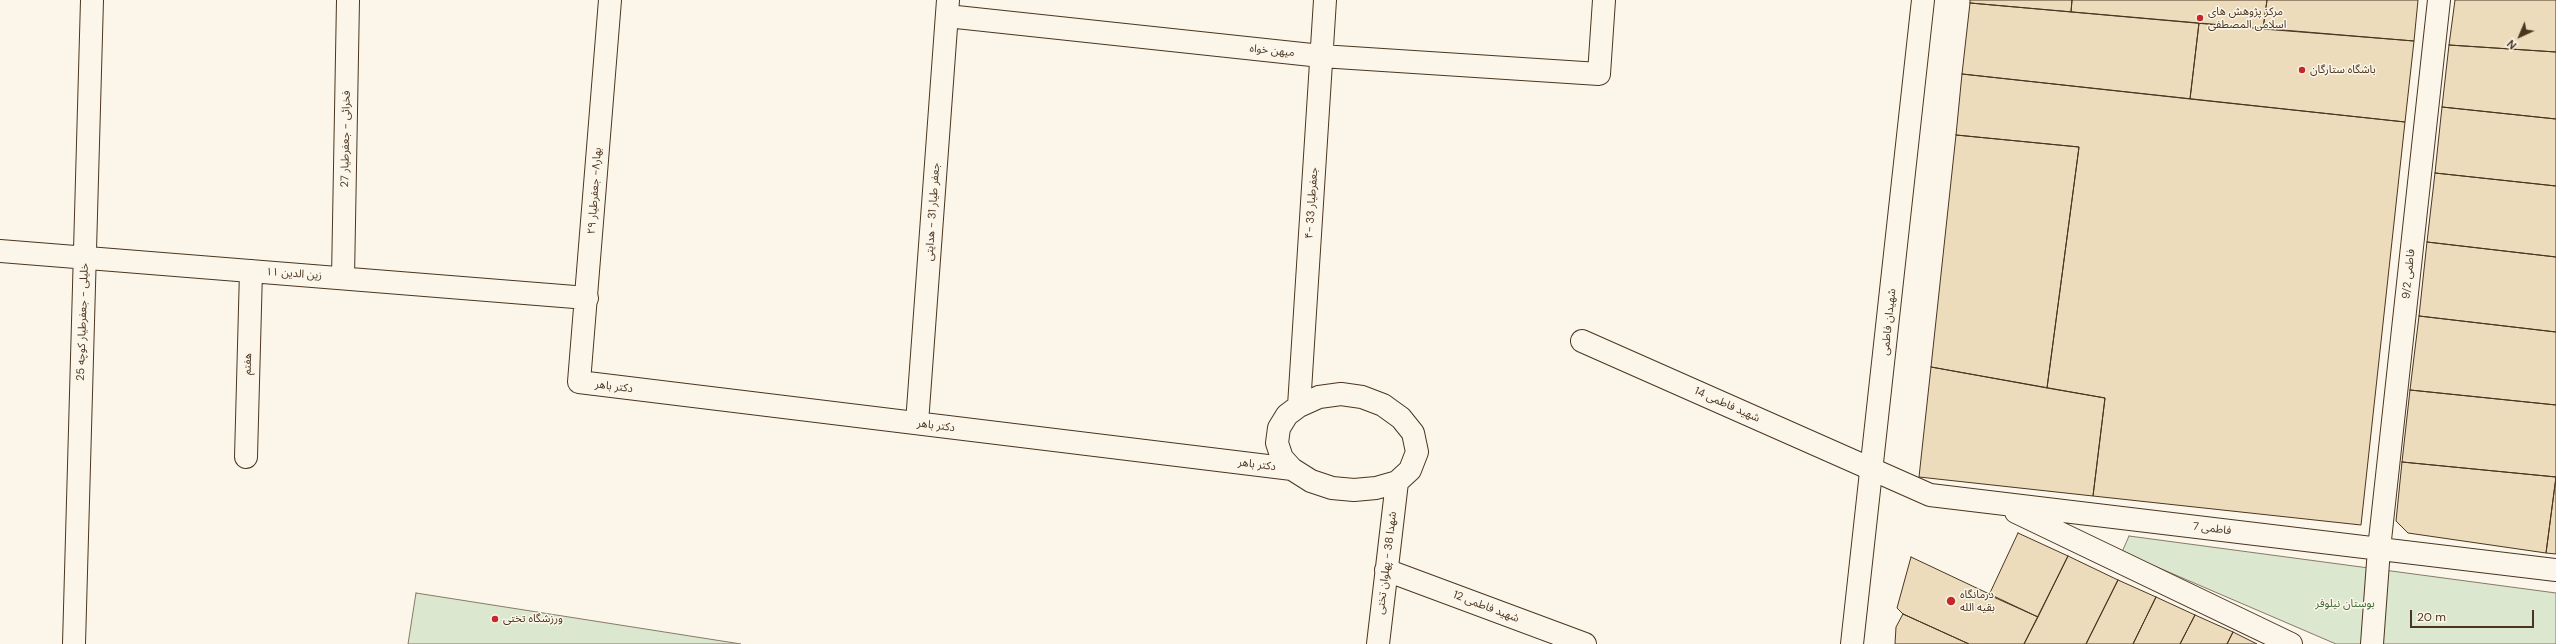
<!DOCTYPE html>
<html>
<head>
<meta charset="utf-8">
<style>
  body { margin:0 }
  #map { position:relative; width:2556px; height:644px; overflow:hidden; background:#fbf6e9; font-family:"DM Sans",sans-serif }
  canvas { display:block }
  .north { position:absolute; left:2500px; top:16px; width:40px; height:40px; -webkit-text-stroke:3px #fbf6e9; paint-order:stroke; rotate:224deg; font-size:11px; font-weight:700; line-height:16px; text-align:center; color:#4a3520 }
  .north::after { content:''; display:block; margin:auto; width:14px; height:18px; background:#4a3520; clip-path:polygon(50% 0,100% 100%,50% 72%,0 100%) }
  .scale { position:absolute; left:2410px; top:610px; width:124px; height:18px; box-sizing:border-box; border:2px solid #4a3520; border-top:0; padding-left:5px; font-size:12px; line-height:14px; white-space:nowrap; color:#4a3520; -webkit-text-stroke:3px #fbf6e9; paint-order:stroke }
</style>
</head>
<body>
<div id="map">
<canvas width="2556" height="644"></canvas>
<div class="north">N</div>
<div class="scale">20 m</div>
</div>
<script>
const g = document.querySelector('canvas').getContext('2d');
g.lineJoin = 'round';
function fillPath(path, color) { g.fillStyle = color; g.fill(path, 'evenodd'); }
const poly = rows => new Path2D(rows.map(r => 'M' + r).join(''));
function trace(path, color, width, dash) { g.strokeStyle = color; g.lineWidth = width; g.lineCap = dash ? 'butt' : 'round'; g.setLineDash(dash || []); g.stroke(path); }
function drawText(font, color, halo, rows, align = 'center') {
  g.font = font + ' "DM Sans","Noto Sans Arabic",sans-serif'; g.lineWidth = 3; g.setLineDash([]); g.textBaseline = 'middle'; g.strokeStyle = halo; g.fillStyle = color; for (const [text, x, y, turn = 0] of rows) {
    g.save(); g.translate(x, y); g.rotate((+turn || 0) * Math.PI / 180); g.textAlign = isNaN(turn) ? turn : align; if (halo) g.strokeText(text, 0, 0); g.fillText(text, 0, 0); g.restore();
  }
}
const green = poly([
  [2129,536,2556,593,2556,644,2336,644,2122,552,2129,536],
  [416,593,741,644,408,644,416,593]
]);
const building = poly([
  [1970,0,2072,0,2071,12,1970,3,1970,0],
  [2072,0,2267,0,2263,29,2071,12,2072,0],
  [2267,0,2418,0,2414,41,2263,29,2267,0],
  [2455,0,2556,0,2556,52,2449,45,2455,0],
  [1970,3,2199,23,2190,99,1962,74,1970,3],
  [2199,23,2414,41,2405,122,2190,99,2199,23],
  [2449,45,2556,52,2556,119,2442,107,2449,45],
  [1962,74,2405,122,2361,525,2093,496,2105,398,2047,388,2079,147,1956,135,1962,74],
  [2442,107,2556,119,2556,186,2435,173,2442,107],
  [1956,135,2079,147,2047,388,1931,367,1956,135],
  [2435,173,2556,186,2556,257,2427,242,2435,173],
  [2427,242,2556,257,2556,332,2419,316,2427,242],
  [2419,316,2556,332,2556,405,2410,390,2419,316],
  [1931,367,2105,398,2093,496,1919,477,1931,367],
  [2410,390,2556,405,2556,477,2402,462,2410,390],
  [2402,462,2556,477,2546,553,2408,533,2396,521,2402,462],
  [2556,477,2556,554,2546,553,2556,477],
  [2018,533,2068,556,2038,617,1989,595,2018,533],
  [2068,556,2118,580,2086,644,2024,644,2068,556],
  [1911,557,2038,617,2024,644,1969,644,1903,614,1897,608,1911,557],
  [2118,580,2156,597,2133,644,2086,644,2118,580],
  [2156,597,2195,615,2180,644,2133,644,2156,597],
  [1903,614,1969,644,1895,644,1896,627,1903,614],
  [2195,615,2233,632,2227,644,2180,644,2195,615],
  [2233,632,2257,644,2227,644,2233,632]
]);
const minor = poly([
  [610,0,579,382,1292,469,1311,481,1332,488,1354,490,1376,488,1397,482,1410,470,1417,452,1413,433,1401,418,1383,405,1362,397,1341,394,1319,397,1299,406,1287,415,1279,428,1277,443,1282,458,1292,469],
  [947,16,1321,56,1599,74,1604,0],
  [0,251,587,298],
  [343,278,348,0],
  [1582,341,1930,495,2556,570],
  [1299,406,1325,0],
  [917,423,948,0],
  [246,457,251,271],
  [2016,512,2291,644],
  [1386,570,1585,644],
  [74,644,92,0],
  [1378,644,1397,482],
  [2372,644,2379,549,2439,0]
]);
const major = poly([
  [1852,644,1923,0]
]);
const markers = [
  [2200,18,4,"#c62828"],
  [2302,70,4,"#c62828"],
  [1951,601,5,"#c62828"],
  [495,619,4,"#c62828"]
];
const poiNames = [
  ["مرکز پژوهش های",2208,12],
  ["اسلامی المصطفی",2208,25],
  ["باشگاه ستارگان",2310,70],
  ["درمانگاه",1960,595],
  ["بقیه الله",1960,608],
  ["ورزشگاه تختی",503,619]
];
const streetNames = [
  ["میهن خواه",1272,51,6],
  ["فخرائی - جعفرطیار 27",346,139,-89],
  ["بهار۸- جعفرطیار ۲۹",595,191,-86],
  ["۴- جعفرطیار 33",1312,203,-86],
  ["جعفر طیار 31 - هدایتی",933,212,-86],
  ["زین الدین ۱۱",294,274,4],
  ["فاطمی 9/2",2409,274,-84],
  ["خلیلی - جعفرطیار کوچه 25",83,322,-88],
  ["شهیدان فاطمی",1889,322,-84],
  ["هفتم",248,364,-88],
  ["دکتر باهر",614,387,7],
  ["شهید فاطمی 14",1727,405,24],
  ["دکتر باهر",936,426,7],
  ["دکتر باهر",1257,465,7],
  ["فاطمی 7",2212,529,7],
  ["شهدا 38 - پهلوان تختی",1387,563,-83],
  ["شهید فاطمی 12",1486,607,21]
];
const parkNames = [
  ["بوستان نیلوفر",2345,604]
];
fillPath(green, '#dce7d0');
trace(green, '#887966', 1);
fillPath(building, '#ecdcbc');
trace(building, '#4a3520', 1);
trace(minor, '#4a3520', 24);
trace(major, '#4a3520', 24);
trace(minor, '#fbf6e9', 22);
trace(major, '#fbf6e9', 22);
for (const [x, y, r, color] of markers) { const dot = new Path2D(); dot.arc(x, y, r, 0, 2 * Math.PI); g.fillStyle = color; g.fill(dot); trace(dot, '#fbf6e9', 1.5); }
drawText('11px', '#4a3520', '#fbf6e9', poiNames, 'left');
drawText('11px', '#4a3520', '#fbf6e9', streetNames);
drawText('11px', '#436837', '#fbf6e9', parkNames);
</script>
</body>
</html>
